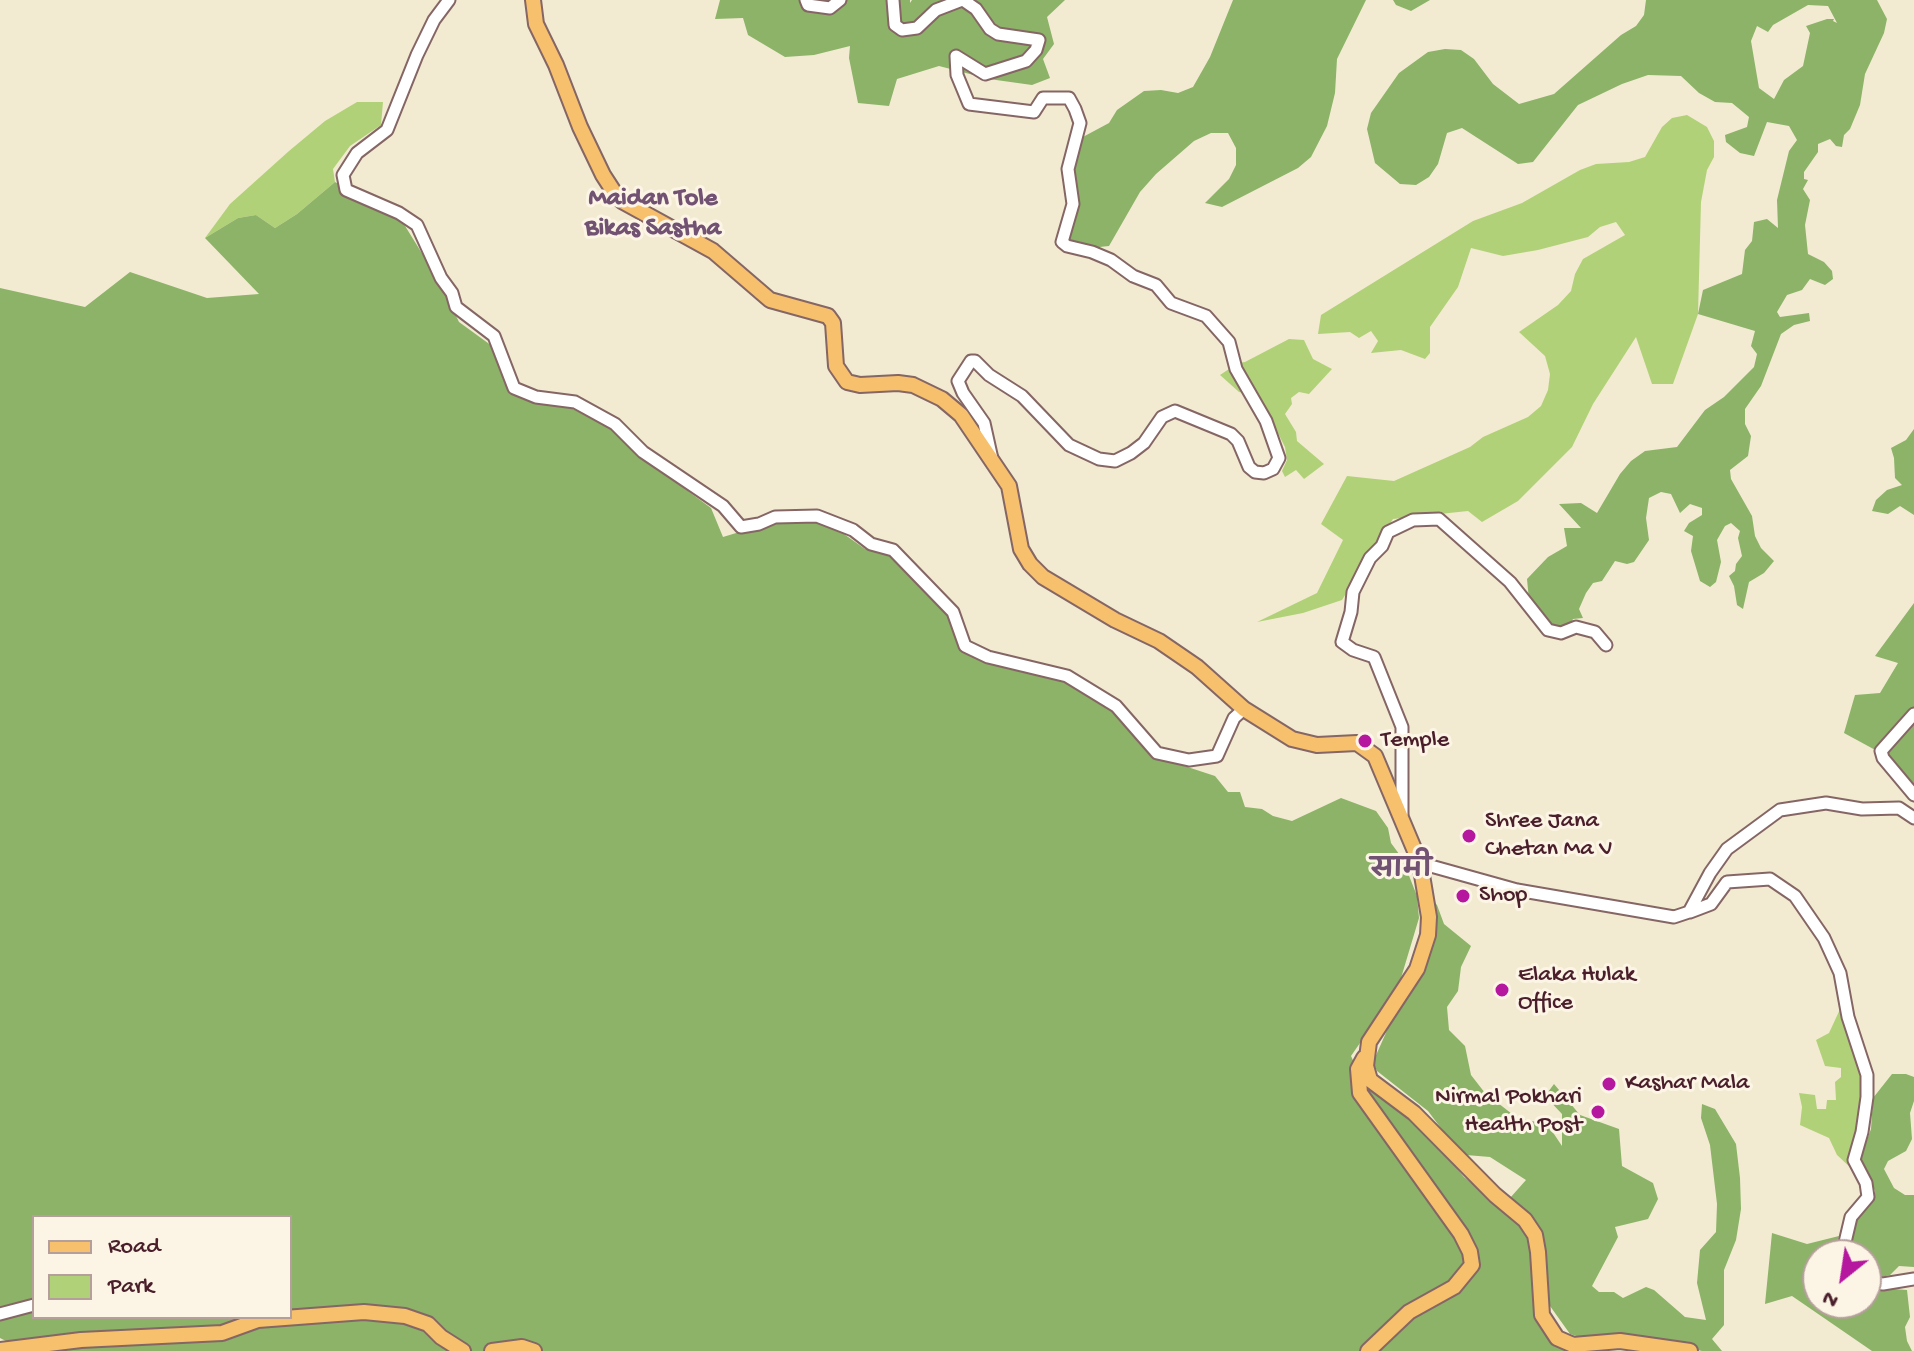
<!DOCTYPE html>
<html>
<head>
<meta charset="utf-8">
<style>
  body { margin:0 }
  #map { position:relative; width:1914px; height:1351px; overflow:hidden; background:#f2ebd2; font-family:"Gochi Hand",sans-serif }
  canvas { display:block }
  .legend { position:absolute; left:32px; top:1215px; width:260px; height:104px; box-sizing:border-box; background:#fcf5e5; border:2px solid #b59f9b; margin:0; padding:10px 14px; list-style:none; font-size:24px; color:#4a1f2b }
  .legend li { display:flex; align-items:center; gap:16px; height:40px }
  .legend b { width:40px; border:2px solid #b59f9b }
  .north { position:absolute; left:1802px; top:1239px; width:80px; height:80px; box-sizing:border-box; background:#fcf5e5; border:2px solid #b59f9b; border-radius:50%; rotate:210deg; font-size:22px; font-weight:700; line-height:32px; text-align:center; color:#4a1f2b }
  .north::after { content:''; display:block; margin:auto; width:28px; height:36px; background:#b5179e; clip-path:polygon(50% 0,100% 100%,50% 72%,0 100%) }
</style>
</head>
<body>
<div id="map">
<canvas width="1914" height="1351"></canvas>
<ul class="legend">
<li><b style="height:10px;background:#f7c06c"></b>Road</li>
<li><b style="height:22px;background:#b1d178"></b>Park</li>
</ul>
<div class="north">N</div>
</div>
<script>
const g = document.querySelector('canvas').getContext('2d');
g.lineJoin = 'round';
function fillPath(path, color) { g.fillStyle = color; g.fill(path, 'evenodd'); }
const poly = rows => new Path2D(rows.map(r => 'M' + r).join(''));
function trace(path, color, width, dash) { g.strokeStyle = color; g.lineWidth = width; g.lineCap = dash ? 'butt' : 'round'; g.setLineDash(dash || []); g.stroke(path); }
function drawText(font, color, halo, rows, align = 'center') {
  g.font = font + ' "Gochi Hand","Playpen Sans Deva",sans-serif'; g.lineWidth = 6; g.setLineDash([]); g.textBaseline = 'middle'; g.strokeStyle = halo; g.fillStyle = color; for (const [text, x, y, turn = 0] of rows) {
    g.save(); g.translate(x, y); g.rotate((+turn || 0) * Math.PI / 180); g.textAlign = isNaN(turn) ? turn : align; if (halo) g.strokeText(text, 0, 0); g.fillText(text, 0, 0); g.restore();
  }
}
const green = poly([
  [357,102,383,102,381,125,350,146,333,169,335,182,297,214,275,228,256,215,238,218,205,238,230,204,289,151,325,121],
  [1687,115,1707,127,1714,141,1714,157,1707,170,1701,202,1698,314,1673,384,1652,384,1636,337,1593,404,1572,447,1518,501,1482,522,1468,511,1393,519,1342,600,1303,613,1257,622,1317,593,1343,540,1321,524,1347,476,1394,481,1470,447,1483,437,1528,417,1541,406,1548,390,1550,374,1545,356,1519,332,1558,305,1571,291,1575,274,1583,259,1625,235,1616,222,1600,227,1588,237,1538,250,1503,256,1471,248,1458,287,1430,327,1430,353,1425,359,1401,350,1371,353,1378,341,1371,331,1359,338,1350,332,1318,334,1321,315,1473,221,1522,203,1580,170,1596,164,1629,162,1645,157,1662,127,1672,118],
  [1289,339,1304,340,1313,359,1332,369,1309,394,1299,392,1291,398,1292,404,1285,414,1296,432,1297,441,1324,464,1304,479,1296,470,1285,477,1282,471,1287,460,1285,447,1259,396,1239,392,1220,375,1238,363,1245,362],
  [1842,1005,1863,1068,1864,1087,1852,1169,1837,1155,1829,1138,1800,1125,1802,1107,1799,1093,1815,1095,1817,1109,1826,1109,1827,1100,1836,1100,1835,1082,1841,1077,1841,1068,1825,1066,1816,1040,1829,1033]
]);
const forest = poly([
  [720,0,910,0,910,3,912,0,1065,0,1047,17,1054,44,1043,59,1050,78,1032,85,989,79,939,66,897,79,889,106,858,103,849,58,850,46,814,55,785,57,748,35,743,18,715,19],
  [1233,0,1366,0,1337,59,1335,93,1327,126,1311,157,1298,168,1222,207,1205,203,1229,179,1236,165,1236,148,1228,133,1211,133,1194,141,1156,174,1140,192,1109,246,1090,248,1074,245,1068,238,1071,170,1081,138,1109,123,1117,110,1144,91,1161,90,1178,93,1193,87,1210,57],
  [1393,0,1430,0,1411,11,1396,5],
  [1646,0,1877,0,1887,19,1884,33,1865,74,1860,105,1850,129,1844,135,1842,147,1836,146,1830,139,1818,144,1818,152,1804,172,1804,179,1808,180,1803,189,1810,200,1805,225,1808,254,1824,262,1832,271,1833,279,1825,285,1810,279,1802,290,1787,295,1777,312,1780,317,1809,313,1810,321,1794,325,1781,334,1761,386,1745,409,1745,424,1751,436,1748,456,1730,470,1731,479,1752,516,1755,536,1761,548,1774,561,1764,573,1749,582,1743,609,1737,605,1734,586,1729,576,1735,571,1736,564,1742,556,1738,538,1740,531,1731,523,1725,526,1717,540,1721,562,1716,582,1710,587,1700,581,1691,551,1693,536,1684,531,1689,523,1702,515,1702,508,1690,504,1680,513,1671,494,1661,492,1649,498,1646,518,1649,540,1634,562,1627,564,1615,561,1602,581,1593,583,1586,593,1579,609,1583,618,1573,619,1570,625,1557,630,1545,623,1529,600,1527,579,1548,557,1567,546,1564,528,1581,528,1559,504,1581,503,1597,513,1620,474,1631,461,1645,451,1677,447,1705,410,1724,397,1754,367,1757,354,1751,346,1755,331,1698,314,1703,290,1742,274,1745,250,1752,241,1754,222,1767,219,1778,228,1777,200,1789,151,1797,140,1789,126,1767,122,1754,156,1740,153,1726,142,1725,135,1747,127,1749,117,1732,103,1715,102,1699,93,1681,76,1648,75,1622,84,1578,105,1533,162,1518,164,1462,128,1447,133,1438,164,1429,177,1416,185,1400,184,1375,163,1367,129,1371,113,1399,73,1428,52,1445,49,1461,50,1474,59,1493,84,1519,104,1554,94,1621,35,1636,26,1644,15],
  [1808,5,1828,6,1837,23,1833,21,1834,19,1827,19,1806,26,1810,33,1803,66,1784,80,1774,99,1759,88,1751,41,1757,26,1768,32,1773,25],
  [335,182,402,221,439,281,459,322,492,346,510,391,571,408,613,430,651,464,711,508,723,537,779,520,827,522,865,549,890,553,945,611,965,652,1068,683,1117,713,1151,755,1215,776,1228,792,1240,792,1245,807,1262,809,1273,816,1292,821,1341,798,1376,811,1388,828,1391,843,1402,858,1417,896,1419,918,1398,988,1351,1056,1358,1071,1425,1130,1464,1177,1502,1207,1526,1180,1490,1157,1466,1155,1456,1148,1428,1111,1377,1071,1373,1062,1389,1026,1421,973,1430,897,1437,905,1444,924,1471,946,1461,967,1458,991,1447,1007,1449,1030,1465,1046,1471,1075,1485,1093,1516,1117,1548,1125,1562,1146,1562,1114,1545,1096,1554,1084,1580,1115,1619,1129,1622,1166,1653,1183,1658,1199,1648,1219,1615,1227,1618,1237,1592,1286,1599,1292,1614,1292,1623,1298,1646,1287,1654,1290,1685,1317,1706,1320,1697,1283,1700,1250,1716,1232,1717,1204,1710,1145,1701,1118,1702,1104,1715,1109,1736,1144,1740,1178,1741,1209,1736,1240,1724,1270,1724,1325,1712,1339,1722,1351,1702,1351,1631,1335,1603,1338,1583,1338,1570,1334,1545,1299,1535,1299,1535,1312,1540,1323,1575,1351,14,1351,14,1345,0,1338,0,288,85,307,130,272,207,298,259,294,205,238,238,218,256,215,275,228,297,214],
  [34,1217,290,1217,290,1317,34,1317],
  [1914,429,1914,515,1900,506,1888,514,1872,511,1876,500,1887,490,1902,485,1895,478,1894,458,1891,448,1906,440],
  [1914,603,1914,787,1890,758,1844,733,1855,695,1880,693,1898,663,1875,656],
  [1892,1074,1906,1074,1914,1077,1914,1101,1910,1113,1912,1139,1906,1151,1888,1161,1884,1169,1894,1188,1905,1195,1914,1195,1914,1267,1899,1266,1890,1275,1873,1279,1866,1279,1866,1255,1847,1255,1856,1219,1864,1208,1874,1201,1875,1191,1860,1159,1871,1129,1873,1098],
  [1772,1233,1807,1244,1839,1236,1833,1255,1818,1255,1818,1303,1866,1303,1866,1287,1907,1290,1910,1317,1905,1327,1907,1341,1912,1351,1872,1351,1792,1296,1765,1304]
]);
const minor = poly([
  [449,0,434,20,417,55,387,130,357,153,343,175,346,190,399,213,417,225,441,278,452,293,456,307,494,336,514,388,536,397,575,402,615,424,643,452,723,506,741,527,759,524,775,517,817,516,853,530,871,544,893,550,953,612,965,646,988,657,1067,676,1116,706,1157,753,1189,760,1217,756,1234,718,1244,709],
  [806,0,808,5,830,8,840,0],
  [893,0,895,25,902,30,917,28,936,10,962,0],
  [963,0,976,9,990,29,998,34,1039,40,1036,50,1026,61,985,74,956,56,957,75,969,104,1034,112,1043,98,1069,98,1075,109,1080,123,1068,169,1073,204,1062,242,1067,246,1092,252,1111,260,1133,276,1156,285,1171,303,1206,316,1229,342,1236,369,1266,421,1279,458,1273,469,1264,473,1255,472,1249,467,1238,441,1231,434,1175,411,1162,417,1144,443,1131,453,1115,461,1099,459,1069,445,1022,396,989,375,975,361,971,361,958,381,963,393,984,423,992,459],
  [1914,714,1881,751,1883,758,1914,795],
  [1402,814,1402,727,1374,657,1353,650,1342,642,1351,612,1353,592,1370,558,1382,546,1388,532,1413,520,1439,519,1510,582,1548,630,1561,633,1576,627,1595,632,1606,645],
  [1420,863,1517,890,1674,917,1689,912,1710,873,1727,849,1780,810,1826,803,1862,809,1899,808,1914,818],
  [1690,912,1711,904,1727,882,1770,879,1795,896,1824,938,1840,973,1848,1017,1867,1075,1867,1097,1862,1132,1854,1160,1866,1183,1868,1197,1851,1217,1842,1255],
  [1866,1282,1883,1284,1914,1279],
  [0,1314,34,1305]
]);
const major = poly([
  [533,0,536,24,556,65,580,127,603,175,614,192,622,201,713,251,770,300,828,316,833,323,836,366,847,382,860,385,898,383,913,385,942,399,961,415,1009,486,1021,549,1030,564,1043,577,1115,620,1159,641,1197,667,1244,709,1292,739,1317,745,1357,743,1375,756,1420,863,1429,917,1428,935,1417,969,1369,1042,1366,1066,1370,1080,1414,1113,1495,1195,1525,1220,1535,1235,1538,1252,1542,1315,1557,1338,1573,1345,1620,1341,1690,1351],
  [1364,1058,1358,1069,1360,1093,1461,1234,1470,1252,1472,1265,1454,1287,1409,1312,1368,1351],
  [0,1350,81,1340,222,1333,258,1320,364,1312,405,1316,428,1324,441,1337,463,1351],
  [492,1351,522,1347,534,1351]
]);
const markers = [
  [1365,741,8,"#b5179e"],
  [1469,836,8,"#b5179e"],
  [1463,896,8,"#b5179e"],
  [1502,990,8,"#b5179e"],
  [1609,1084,8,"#b5179e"],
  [1598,1112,8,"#b5179e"]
];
const poiNames = [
  ["Temple",1381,741],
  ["Shree Jana",1485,822],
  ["Chetan Ma V",1485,850],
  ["Shop",1479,896],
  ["Elaka Hulak",1518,976],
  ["Office",1518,1004],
  ["Kashar Mala",1625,1084],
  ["Nirmal Pokhari",1582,1098,"right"],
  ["Health Post",1582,1126,"right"]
];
const neighbourhoodNames = [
  ["Maidan Tole",653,200],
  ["Bikas Sastha",653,230],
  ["सामी",1401,872]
];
fillPath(green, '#b1d178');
fillPath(forest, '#8cb368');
trace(minor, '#856665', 15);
trace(major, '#856665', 18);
trace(minor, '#fff', 11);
trace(major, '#f7c06c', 14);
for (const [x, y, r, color] of markers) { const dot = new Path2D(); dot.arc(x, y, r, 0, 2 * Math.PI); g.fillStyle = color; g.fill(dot); trace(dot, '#fcf5e5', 3); }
drawText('24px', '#4a1f2b', '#fcf5e5', poiNames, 'left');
drawText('bold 26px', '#725272', '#fcf5e5', neighbourhoodNames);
</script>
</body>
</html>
